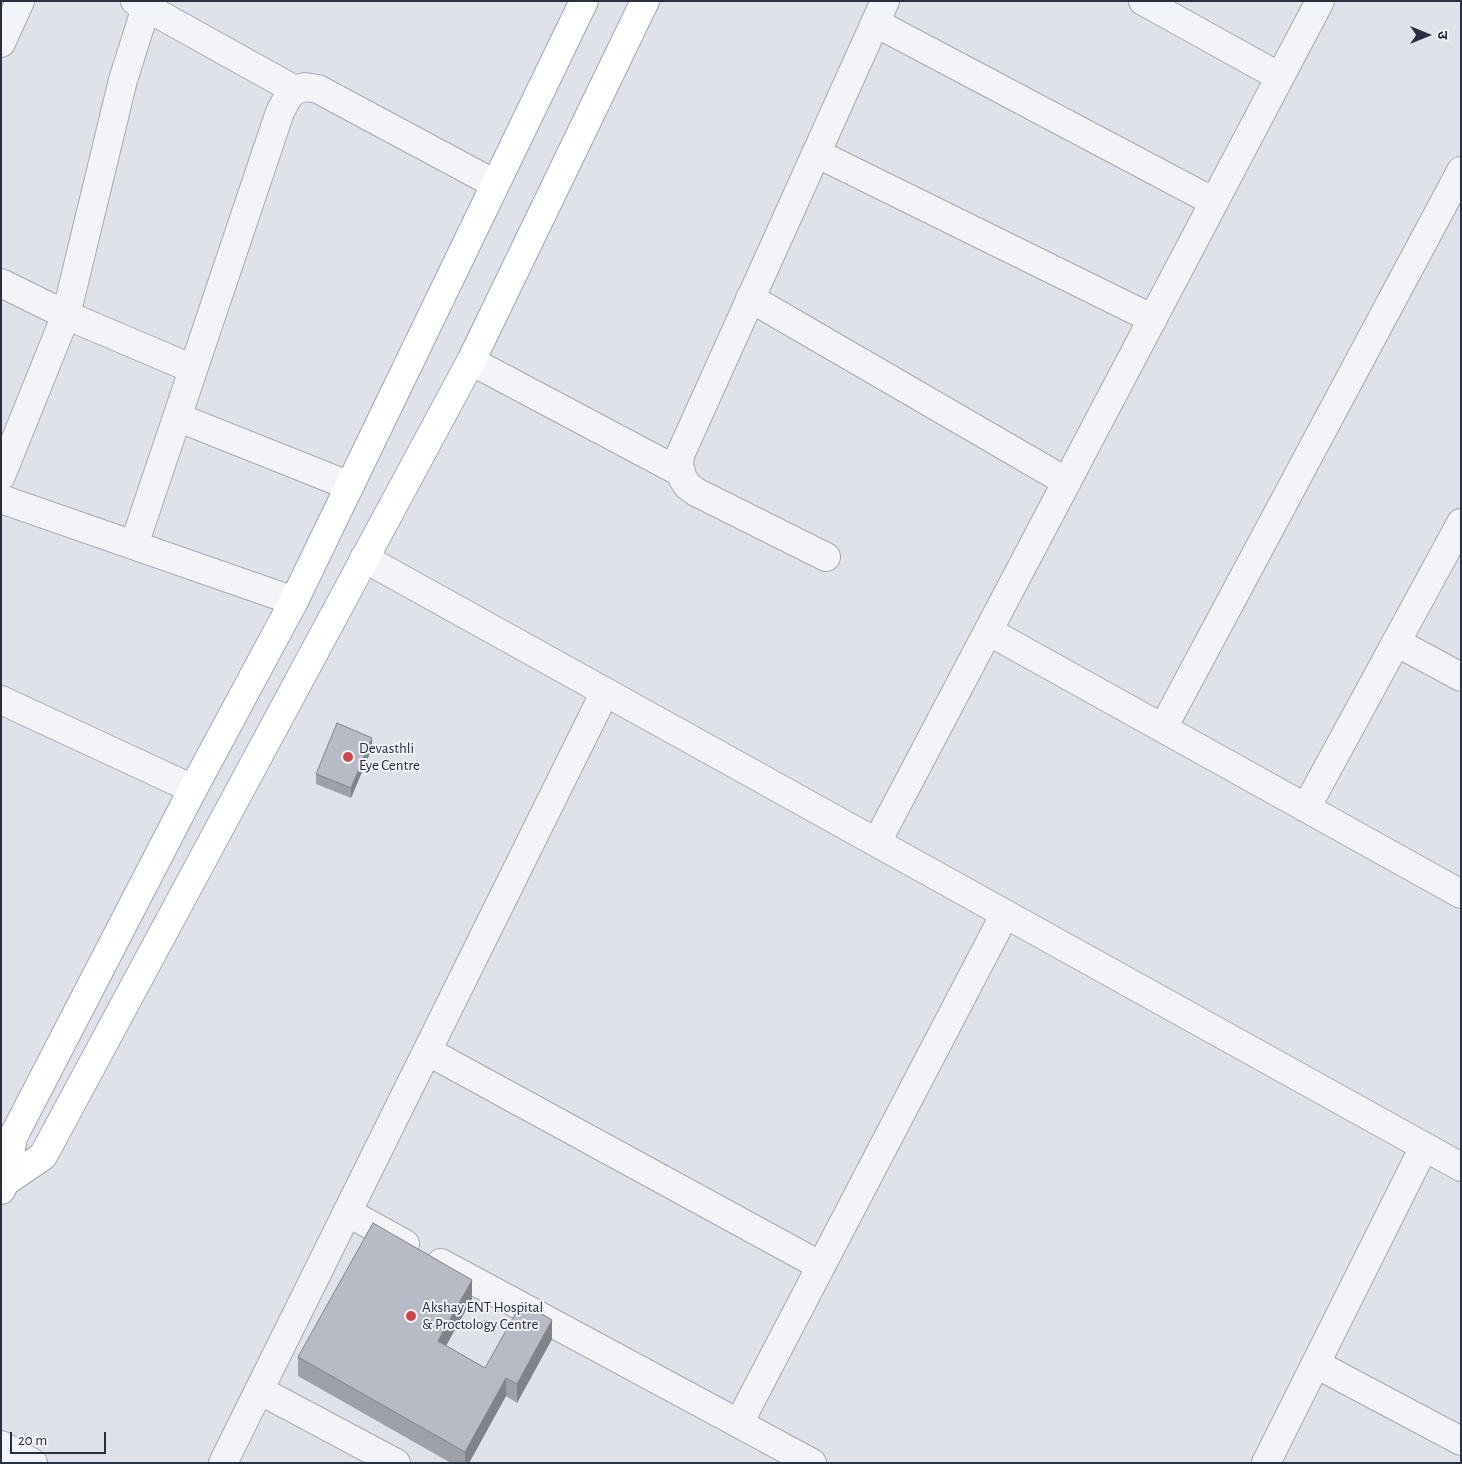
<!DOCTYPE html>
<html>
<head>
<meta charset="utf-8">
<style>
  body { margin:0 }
  #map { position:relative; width:1462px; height:1464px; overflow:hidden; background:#e0e2e9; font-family:"Alegreya Sans","Noto Sans Devanagari",sans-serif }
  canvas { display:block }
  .frame { position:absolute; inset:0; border:2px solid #292e40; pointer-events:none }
  .north { position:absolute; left:1402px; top:10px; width:50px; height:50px; -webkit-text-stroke:4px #f0f2f6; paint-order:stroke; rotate:90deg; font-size:14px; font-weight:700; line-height:20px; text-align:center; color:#292e40 }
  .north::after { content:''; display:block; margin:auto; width:18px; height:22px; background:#292e40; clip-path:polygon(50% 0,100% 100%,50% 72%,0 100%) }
  .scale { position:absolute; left:10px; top:1432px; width:96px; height:22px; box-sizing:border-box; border:2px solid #292e40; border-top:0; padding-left:6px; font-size:15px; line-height:18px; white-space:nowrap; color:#292e40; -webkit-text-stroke:4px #f0f2f6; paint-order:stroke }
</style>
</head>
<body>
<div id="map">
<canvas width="1462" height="1464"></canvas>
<div class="frame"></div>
<div class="north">उ</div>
<div class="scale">20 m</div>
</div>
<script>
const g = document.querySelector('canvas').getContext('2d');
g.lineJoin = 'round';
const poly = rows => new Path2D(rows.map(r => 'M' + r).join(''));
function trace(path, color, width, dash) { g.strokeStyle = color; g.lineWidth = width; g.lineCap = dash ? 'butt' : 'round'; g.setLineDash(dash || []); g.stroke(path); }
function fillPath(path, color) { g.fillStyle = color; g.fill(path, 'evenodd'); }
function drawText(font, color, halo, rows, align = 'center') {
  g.font = font + ' "Alegreya Sans",sans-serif'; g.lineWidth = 4; g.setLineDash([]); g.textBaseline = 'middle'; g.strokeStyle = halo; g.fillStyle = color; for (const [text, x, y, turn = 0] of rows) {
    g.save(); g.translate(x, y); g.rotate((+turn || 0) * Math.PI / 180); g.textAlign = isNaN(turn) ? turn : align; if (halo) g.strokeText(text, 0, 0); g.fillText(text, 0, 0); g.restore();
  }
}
const minor = poly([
  [135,1,295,90],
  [1143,1,1280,77],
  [876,23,1214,202],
  [1,43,20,1],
  [816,153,1153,319],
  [1,283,66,315,193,369],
  [750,298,1067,482],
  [471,361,680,472],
  [177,417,350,486],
  [1,476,66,315,123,80,148,1],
  [1,499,294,601],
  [134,545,280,112,288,97,295,90,305,87,318,89,495,184],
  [826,557,696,492,688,486,683,479,679,465,680,455,885,1],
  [364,558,1461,1167],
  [988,631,1461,894],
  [1396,642,1461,677],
  [1,700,193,789],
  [1163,728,1461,171],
  [1306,808,1461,523],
  [877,842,1320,1],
  [427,1051,821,1266],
  [347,1212,405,1244],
  [441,1263,812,1463],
  [1316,1364,1461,1441],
  [259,1390,396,1463],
  [739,1423,1005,914],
  [1,1445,33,1463],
  [223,1463,605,692],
  [1266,1463,1424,1147]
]);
const major = poly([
  [5,1182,43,1156,471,361,645,1],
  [1,1190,5,1182,13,1137,193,789,294,601,584,1]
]);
const wall = poly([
  [372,748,351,798,316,784,316,774],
  [472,1299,446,1346,485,1368,552,1339,517,1403,506,1396,469,1463,451,1463,298,1376,298,1357]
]);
const shadedWall = poly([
  [372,738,372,748,351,798,351,788],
  [472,1280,472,1299,438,1360,438,1341],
  [552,1320,552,1339,517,1403,517,1384],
  [506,1378,506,1396,469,1463,465,1463,465,1452]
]);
const building = poly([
  [337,723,372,738,351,788,316,774,337,723],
  [373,1223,472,1280,438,1341,485,1368,522,1302,552,1320,517,1384,506,1378,465,1452,298,1357,373,1223]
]);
const markers = [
  [348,757,6,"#cc4848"],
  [411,1316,6,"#cc4848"]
];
const poiNames = [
  ["Devasthli",359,748],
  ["Eye Centre",359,765],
  ["Akshay ENT Hospital",422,1307],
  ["& Proctology Centre",422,1324]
];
trace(minor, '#a5a8b3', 30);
trace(major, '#a0a5b4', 30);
trace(minor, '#f3f4f7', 28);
trace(major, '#fff', 28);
fillPath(wall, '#9ea1aa');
fillPath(shadedWall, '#81838b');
fillPath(building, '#b8bbc6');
trace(building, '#81838b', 1);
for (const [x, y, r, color] of markers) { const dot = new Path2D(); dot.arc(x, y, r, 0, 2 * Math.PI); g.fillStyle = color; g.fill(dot); trace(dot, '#f0f2f6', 2); }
drawText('15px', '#292e40', '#f0f2f6', poiNames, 'left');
</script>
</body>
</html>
